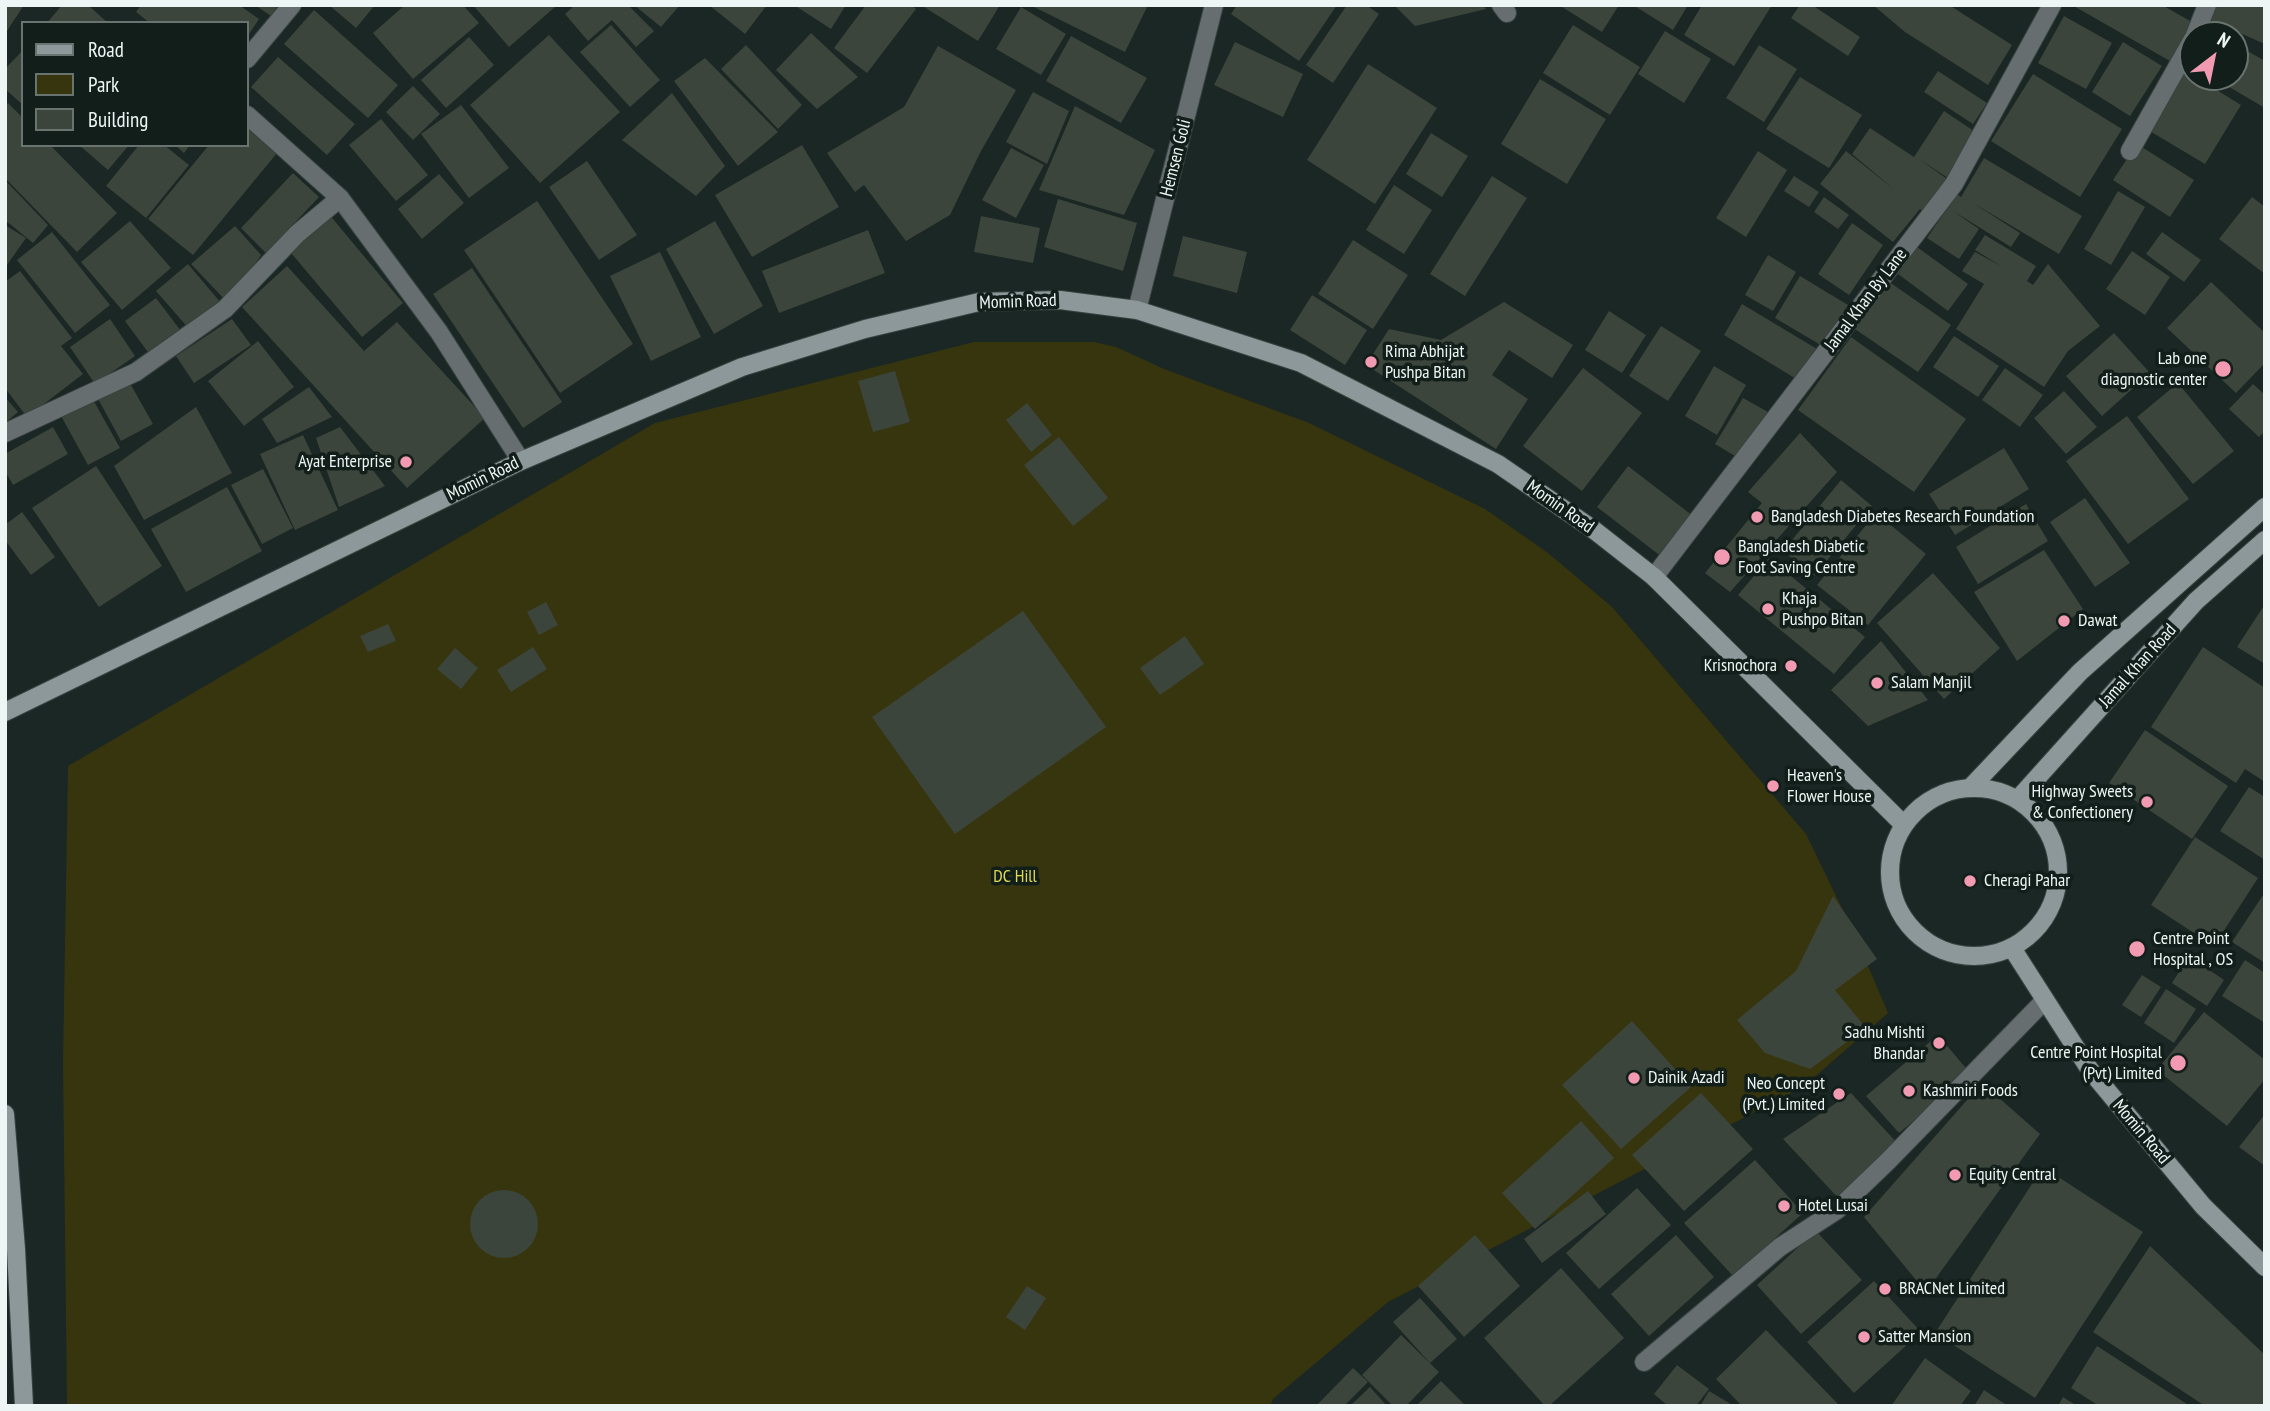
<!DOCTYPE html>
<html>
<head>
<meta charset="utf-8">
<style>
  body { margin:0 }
  #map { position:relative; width:2270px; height:1411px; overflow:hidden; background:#1a2724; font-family:"PT Sans Narrow",sans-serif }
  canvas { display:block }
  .frame { position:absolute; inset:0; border:7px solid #edf6f4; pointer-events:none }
  .legend { position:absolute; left:21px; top:21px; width:228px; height:126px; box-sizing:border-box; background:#111e1a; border:2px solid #697471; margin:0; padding:9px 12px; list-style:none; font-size:21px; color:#edf6f4 }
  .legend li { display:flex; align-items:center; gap:14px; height:35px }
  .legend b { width:35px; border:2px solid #697471 }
  .north { position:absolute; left:2179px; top:21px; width:70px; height:70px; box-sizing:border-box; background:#111e1a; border:2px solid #697471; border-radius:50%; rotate:32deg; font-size:19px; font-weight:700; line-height:28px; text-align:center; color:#edf6f4 }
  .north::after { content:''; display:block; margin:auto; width:24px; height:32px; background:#f19ab2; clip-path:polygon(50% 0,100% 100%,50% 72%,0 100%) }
</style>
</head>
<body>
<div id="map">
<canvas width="2270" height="1411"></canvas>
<div class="frame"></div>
<ul class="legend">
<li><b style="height:9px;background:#8d989a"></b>Road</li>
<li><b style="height:19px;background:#37350e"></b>Park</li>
<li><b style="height:19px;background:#3c453b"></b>Building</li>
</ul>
<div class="north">N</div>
</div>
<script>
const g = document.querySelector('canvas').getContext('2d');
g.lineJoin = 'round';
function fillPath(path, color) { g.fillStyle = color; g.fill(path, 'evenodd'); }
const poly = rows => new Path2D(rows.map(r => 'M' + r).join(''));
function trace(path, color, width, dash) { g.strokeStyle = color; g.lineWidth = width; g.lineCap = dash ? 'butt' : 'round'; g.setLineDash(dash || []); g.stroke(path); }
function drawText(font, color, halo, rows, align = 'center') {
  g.font = font + ' "PT Sans Narrow",sans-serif'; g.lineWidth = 7; g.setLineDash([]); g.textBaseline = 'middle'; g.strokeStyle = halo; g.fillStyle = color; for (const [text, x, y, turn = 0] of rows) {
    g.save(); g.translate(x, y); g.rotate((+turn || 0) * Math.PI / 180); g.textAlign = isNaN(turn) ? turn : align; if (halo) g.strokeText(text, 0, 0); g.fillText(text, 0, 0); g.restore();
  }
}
const green = poly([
  [974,342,1094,342,1116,347,1164,369,1309,423,1485,509,1548,553,1612,607,1806,834,1854,933,1888,1013,1803,1087,1388,1302,1273,1399,1270,1406,67,1406,63,1063,68,766,655,423]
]);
const building = poly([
  [5,5,24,5,5,34],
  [62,5,88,5,108,23,47,23],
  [141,5,239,5,259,19,247,37,247,23,150,23,136,12],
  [255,5,278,5,271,16],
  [329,5,375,5,356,28],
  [405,5,463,5,479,23,413,79,373,33],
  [473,5,554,5,555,7,509,47],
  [575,5,628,5,654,31,636,47,612,20,588,41,565,14],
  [634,5,680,5,661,27],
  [709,5,767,5,745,34],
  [794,5,846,5,831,29],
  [866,5,911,5,916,9,867,73,834,48],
  [921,5,1000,5,978,41],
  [1030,5,1148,5,1125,52],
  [1237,5,1337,5,1299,61,1231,14],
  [1347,5,1366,5,1379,14,1333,83,1306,65],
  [1398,5,1483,5,1486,9,1415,26,1396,7],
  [1559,5,1619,5,1602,32],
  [1633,5,1688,5,1673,30],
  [1702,5,1772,5,1734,66,1684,35],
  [1800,5,1812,5,1860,37,1848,56,1791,18],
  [1873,5,1949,5,2012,45,1988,85,1905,32],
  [2072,5,2162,5,2192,22,2170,61],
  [2217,5,2265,5,2265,44,2210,20],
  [1021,7,1066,34,1041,75,996,49],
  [314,10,398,85,368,118,284,44],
  [2064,16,2112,43,2086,89,2038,63],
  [611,25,660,80,630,107,580,52],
  [1573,25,1640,67,1610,115,1543,73],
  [1665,31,1711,59,1684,103,1638,74],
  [811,33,858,77,817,109,776,70],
  [549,35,620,112,540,183,470,105],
  [1071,36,1147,78,1121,123,1046,81],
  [469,37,494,65,446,108,421,80],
  [1235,42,1303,74,1283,117,1214,85],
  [2123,42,2162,66,2130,116,2092,92],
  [2235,44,2265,61,2265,108,2212,77,2235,77],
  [746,45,802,105,778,129,721,69],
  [1759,45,1797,69,1764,122,1726,98],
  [938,46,1016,90,981,151,950,215,906,241,864,185,855,192,827,153,904,107],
  [23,50,23,105,5,89,5,69],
  [278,57,355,124,327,155,251,87],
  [705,58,778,132,738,166,674,81],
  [1368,64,1437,108,1375,204,1307,160],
  [2184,70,2241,105,2205,164,2148,130],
  [1938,71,1987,103,1973,124,1924,92],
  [2033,74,2122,129,2080,197,1991,141],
  [1800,77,1862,115,1829,168,1766,129],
  [1540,79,1606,119,1567,184,1501,144],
  [413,86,440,114,413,140,386,112],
  [1033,92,1069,111,1047,164,1006,142],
  [672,93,725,166,696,196,622,140],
  [8,103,23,118,23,145,50,145,117,213,77,252,5,178,5,106],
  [461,105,509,168,469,198,421,134],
  [1075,106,1155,150,1124,215,1039,190],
  [1944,111,1977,133,1948,178,1919,159,1950,181,1925,213,1920,209,1893,242,1820,184,1846,151,1896,191,1852,154,1870,128,1914,157],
  [381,119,428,175,396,201,349,145],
  [247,128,277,153,193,255,148,219,209,145,247,145],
  [1431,133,1468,156,1442,197,1406,174],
  [2137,144,2194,180,2170,217,2113,180],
  [79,145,129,145,108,170],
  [139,145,164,145,189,165,146,218,106,186],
  [175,145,190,145,184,153],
  [802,145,839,207,752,257,715,195],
  [1011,148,1044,165,1016,218,982,200],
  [1758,151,1787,170,1746,237,1716,218],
  [1984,158,2082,216,2059,254,1973,203,2020,233,2011,247,1953,211,1979,229,1959,259,1927,238,1957,194,1961,197],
  [587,161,637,235,599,260,549,187],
  [293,173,319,197,266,253,241,228],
  [439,174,464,203,422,239,398,209],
  [1492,176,1527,198,1465,296,1430,274],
  [1794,176,1819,192,1809,207,1784,191],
  [5,180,48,225,33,243,5,220],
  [1394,185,1432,210,1404,254,1366,230],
  [2118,191,2145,207,2111,265,2084,249],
  [1824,197,1849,215,1838,229,1814,212],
  [2252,197,2265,207,2265,274,2219,239],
  [1058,199,1137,223,1123,271,1044,247],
  [537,201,633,344,560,393,464,250],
  [328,213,403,303,362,337,286,247],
  [981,216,1040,228,1033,263,974,252],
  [130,221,171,268,122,310,81,262],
  [715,221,763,306,714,334,666,249],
  [1852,223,1883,245,1849,295,1818,274],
  [5,225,26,238,7,265,5,264],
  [235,226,261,255,228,303,191,264],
  [868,230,885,273,779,313,762,271],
  [52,232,110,305,75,333,17,260],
  [2162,232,2201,260,2184,282,2146,254],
  [1985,235,2036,266,2027,281,2033,285,2048,264,2100,326,2068,351,2044,387,1956,329,1984,284,1962,271,1975,252,2001,266,1975,250],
  [1183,236,1247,252,1237,293,1173,276],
  [1353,240,1408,275,1373,329,1318,294],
  [1917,247,1968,284,1948,311,1898,274],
  [2132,251,2170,277,2145,315,2106,289],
  [660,252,701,337,651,361,610,276],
  [1768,255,1796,272,1773,311,1745,295],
  [188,264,221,303,190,330,156,291],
  [287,266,364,351,397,322,485,418,407,488,242,307],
  [472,268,562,402,523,428,433,294],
  [20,271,72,338,61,346,83,374,27,417,5,388,5,282],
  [1800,276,1848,305,1824,347,1775,318],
  [1885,279,1951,325,1918,372,1852,327],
  [2211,282,2265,333,2265,363,2236,393,2167,328],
  [1312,295,1367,330,1345,365,1290,330],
  [156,298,184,335,153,359,125,321],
  [1504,302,1573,345,1552,378,1509,350,1492,375,1528,399,1496,449,1366,365,1389,329,1441,340],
  [1742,304,1817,349,1798,380,1724,335],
  [1609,311,1646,335,1622,373,1585,350],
  [110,319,135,356,95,384,70,347],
  [232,319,251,345,194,383,176,356],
  [1661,326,1701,351,1668,401,1629,376],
  [2114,333,2150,373,2102,416,2066,376],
  [1954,336,1999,366,1978,397,1933,367],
  [1851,337,1966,419,1914,492,1798,410],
  [258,341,294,387,244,426,208,381],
  [1714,366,1746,385,1717,435,1685,416],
  [1583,368,1642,413,1582,491,1523,446],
  [2005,368,2043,395,2020,427,1982,400],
  [895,371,910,422,873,432,858,381],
  [127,378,153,424,121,441,96,395],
  [2178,383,2234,451,2193,484,2137,417],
  [2253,384,2265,395,2265,431,2259,437,2229,409],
  [309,387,332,417,277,443,262,419],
  [2064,391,2097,427,2066,454,2034,418],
  [91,396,120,448,88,465,60,414],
  [5,397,18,412,5,423],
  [1743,398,1768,412,1740,459,1715,444],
  [1027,403,1052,435,1031,452,1006,420],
  [196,407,232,473,144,520,114,466],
  [2127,416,2189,499,2128,544,2066,461],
  [53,427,68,454,13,485,5,471,5,454],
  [340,427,385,486,339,507,316,438],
  [1800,433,1837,472,1730,592,1705,573,1762,503,1748,492],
  [303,435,338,510,295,530,260,454],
  [1059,437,1108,498,1073,526,1024,465],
  [2004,448,2029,489,1955,535,1929,494],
  [96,466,162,566,99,607,32,508],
  [1628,466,1693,516,1662,557,1597,507],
  [263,469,293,528,262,544,231,485],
  [1841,480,1872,506,1814,576,1783,551],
  [227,487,262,551,186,592,151,529],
  [2085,498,2130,563,2095,587,2050,522],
  [2026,504,2048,541,1978,584,1956,547],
  [22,512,55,557,31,575,5,540,5,525],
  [1876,513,1926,554,1868,625,1817,585],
  [2044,550,2083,609,2017,661,1974,592],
  [1769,558,1865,637,1834,674,1738,595],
  [1933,573,2000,648,1944,699,1877,623],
  [546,602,558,625,539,635,527,612],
  [2265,604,2265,664,2237,647],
  [1023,611,1106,727,955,834,872,717],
  [388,624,396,641,368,652,360,636],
  [1185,636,1204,664,1160,695,1140,668],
  [1881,641,1928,700,1868,726,1831,690],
  [533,647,547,669,511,692,497,670],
  [2203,647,2265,688,2265,782,2245,769,2236,783,2151,727],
  [455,648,478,668,461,689,437,669],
  [2145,730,2228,786,2192,839,2109,783],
  [2249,787,2265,797,2265,860,2220,831],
  [2195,837,2258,878,2214,946,2151,905],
  [2265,892,2265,963,2232,942],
  [1833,896,1877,959,1835,990,1866,1028,1810,1069,1765,1053,1737,1020,1796,971],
  [2189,956,2224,980,2207,1006,2172,983],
  [2245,960,2265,973,2265,1023,2222,996],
  [2142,975,2161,987,2141,1017,2122,1005],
  [2166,989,2196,1009,2174,1043,2144,1023],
  [2204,1012,2265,1060,2265,1079,2227,1126,2157,1070],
  [1632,1021,1691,1087,1621,1149,1562,1085],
  [1938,1035,1970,1073,1899,1133,1866,1096],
  [1982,1083,2040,1134,1926,1292,1864,1217],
  [1701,1093,1753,1149,1684,1211,1632,1155],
  [1851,1093,1899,1145,1842,1202,1783,1139],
  [2265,1114,2265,1166,2239,1147],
  [1581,1121,1614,1158,1535,1229,1502,1193],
  [1755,1160,1803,1213,1733,1276,1684,1223],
  [2043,1167,2143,1232,2035,1398,1935,1333],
  [1637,1188,1671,1225,1599,1289,1566,1253],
  '470 1224a34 34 0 1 1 68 0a34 34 0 1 1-68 0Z',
  [1588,1191,1606,1214,1542,1263,1524,1239],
  [1816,1231,1862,1280,1801,1334,1757,1285],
  [1475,1235,1520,1286,1464,1337,1418,1286],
  [1676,1235,1714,1277,1649,1336,1611,1294],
  [2150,1246,2265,1355,2265,1406,2205,1406,2093,1332],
  [1561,1268,1624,1338,1549,1406,1545,1406,1484,1338],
  [1874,1281,1921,1332,1854,1393,1807,1342],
  [1027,1286,1046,1298,1025,1330,1006,1317],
  [1420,1298,1457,1339,1430,1363,1393,1322],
  [1766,1330,1838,1404,1836,1406,1742,1406,1716,1379],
  [1401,1335,1439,1372,1406,1406,1393,1406,1362,1375],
  [2097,1346,2190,1406,2099,1406,2071,1388],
  [1925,1358,1971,1391,1960,1406,1891,1406],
  [1677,1365,1709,1389,1696,1406,1668,1406,1654,1394],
  [1353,1368,1368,1382,1344,1406,1316,1406],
  [1441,1381,1466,1406,1416,1406],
  [1370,1387,1387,1406,1350,1406],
  [1984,1390,2008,1406,1974,1406],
  [1709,1391,1734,1406,1700,1406],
  [2063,1397,2077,1406,2058,1406]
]);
const minor = poly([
  [1501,5,1507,13],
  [2195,35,2207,5],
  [247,59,292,5],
  [247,115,340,198,439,332,521,461],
  [2130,151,2193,39],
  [1137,310,1214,5],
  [5,433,136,372,225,309,297,234,340,198],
  [1654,577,1954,184,2052,5],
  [1644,1362,1780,1247,1837,1210,1888,1161,2045,1000]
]);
const secondary = poly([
  [5,712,521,461,742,367,865,329,979,302,1060,300,1137,310,1301,363,1498,464,1594,530,1654,577,1903,824],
  [1972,786,2080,672,2265,507],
  '1890 872a84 84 0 1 1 168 0a84 84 0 1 1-168 0Z',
  [2018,799,2196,601,2265,540],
  [2012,948,2090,1070,2203,1206,2265,1267],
  [5,1114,16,1249,24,1406]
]);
const markers = [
  [1371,362,7,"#f19ab2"],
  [2223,369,9,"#f19ab2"],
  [406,462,7,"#f19ab2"],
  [1757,517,7,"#f19ab2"],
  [1722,557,9,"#f19ab2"],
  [1768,609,7,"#f19ab2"],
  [2064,621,7,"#f19ab2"],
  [1791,666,7,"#f19ab2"],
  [1877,683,7,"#f19ab2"],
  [1773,786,7,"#f19ab2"],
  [2147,802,7,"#f19ab2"],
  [1970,881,7,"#f19ab2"],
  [2137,949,9,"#f19ab2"],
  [1939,1043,7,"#f19ab2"],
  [2178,1063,9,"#f19ab2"],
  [1634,1078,7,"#f19ab2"],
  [1909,1091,7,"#f19ab2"],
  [1839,1094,7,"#f19ab2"],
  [1955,1175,7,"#f19ab2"],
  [1784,1206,7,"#f19ab2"],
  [1885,1289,7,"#f19ab2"],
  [1864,1337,7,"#f19ab2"]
];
const streetNames = [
  ["Hemsen Goli",1176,158,-76],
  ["Jamal Khan By Lane",1866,300,-53],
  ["Momin Road",1018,302,-2],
  ["Momin Road",483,479,-26],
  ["Momin Road",1560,507,35],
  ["Jamal Khan Road",2138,666,-48],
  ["Momin Road",2141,1132,50]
];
const poiNames = [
  ["Rima Abhijat",1385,352],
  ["Pushpa Bitan",1385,373],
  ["Lab one",2207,359,"right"],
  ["diagnostic center",2207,380,"right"],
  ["Ayat Enterprise",392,462,"right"],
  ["Bangladesh Diabetes Research Foundation",1771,517],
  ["Bangladesh Diabetic",1738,547],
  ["Foot Saving Centre",1738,568],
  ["Khaja",1782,599],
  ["Pushpo Bitan",1782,620],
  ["Dawat",2078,621],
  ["Krisnochora",1777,666,"right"],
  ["Salam Manjil",1891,683],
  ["Heaven's",1787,776],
  ["Flower House",1787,797],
  ["Highway Sweets",2133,792,"right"],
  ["& Confectionery",2133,813,"right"],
  ["Cheragi Pahar",1984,881],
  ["Centre Point",2153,939],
  ["Hospital , OS",2153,960],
  ["Sadhu Mishti",1925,1033,"right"],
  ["Bhandar",1925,1054,"right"],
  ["Centre Point Hospital",2162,1053,"right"],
  ["(Pvt) Limited",2162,1074,"right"],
  ["Dainik Azadi",1648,1078],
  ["Neo Concept",1825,1084,"right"],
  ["(Pvt.) Limited",1825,1105,"right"],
  ["Kashmiri Foods",1923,1091],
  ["Equity Central",1969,1175],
  ["Hotel Lusai",1798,1206],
  ["BRACNet Limited",1899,1289],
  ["Satter Mansion",1878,1337]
];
const parkNames = [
  ["DC Hill",1015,877]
];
fillPath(green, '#37350e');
fillPath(building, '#3c453b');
trace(minor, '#384441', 20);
trace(secondary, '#384441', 20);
trace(minor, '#676e6f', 18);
trace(secondary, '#8d989a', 18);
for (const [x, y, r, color] of markers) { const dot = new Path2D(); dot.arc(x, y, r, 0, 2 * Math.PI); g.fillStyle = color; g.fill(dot); trace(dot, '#111e1a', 2.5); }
drawText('18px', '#edf6f4', '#111e1a', streetNames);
drawText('18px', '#edf6f4', '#111e1a', poiNames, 'left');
drawText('18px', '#dfd951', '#111e1a', parkNames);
</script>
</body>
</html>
